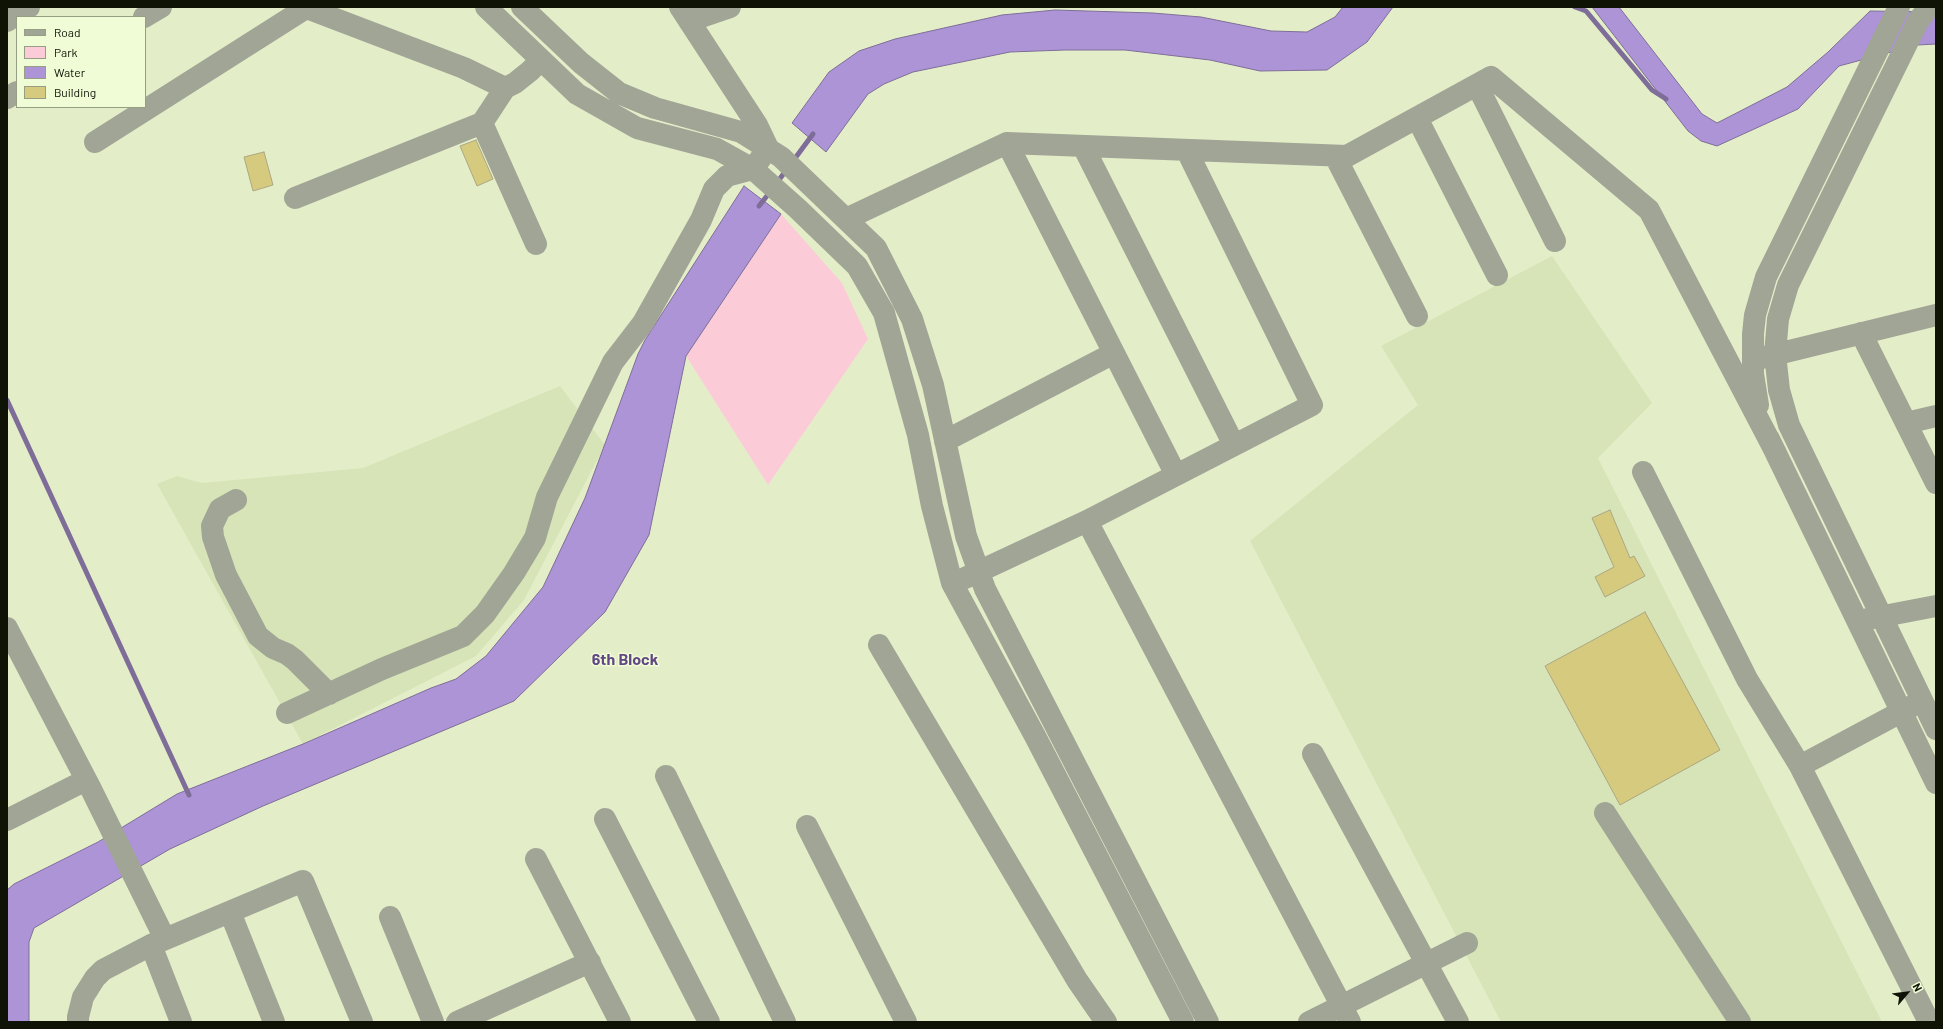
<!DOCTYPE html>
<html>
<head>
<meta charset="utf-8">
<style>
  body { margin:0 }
  #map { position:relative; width:1943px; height:1029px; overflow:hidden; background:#e3eec9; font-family:Barlow,sans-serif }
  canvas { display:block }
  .frame { position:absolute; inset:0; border:8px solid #0f1306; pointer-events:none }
  .legend { position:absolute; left:16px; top:16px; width:130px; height:92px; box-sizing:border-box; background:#f0fcd6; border:1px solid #969f83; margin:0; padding:5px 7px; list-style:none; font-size:12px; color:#0f1306 }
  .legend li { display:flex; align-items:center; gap:8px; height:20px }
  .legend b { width:20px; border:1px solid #969f83 }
  .north { position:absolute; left:1887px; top:973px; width:40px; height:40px; -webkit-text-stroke:3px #f0fcd6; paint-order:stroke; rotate:62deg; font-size:11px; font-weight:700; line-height:16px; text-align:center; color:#0f1306 }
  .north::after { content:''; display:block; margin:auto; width:14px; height:18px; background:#0f1306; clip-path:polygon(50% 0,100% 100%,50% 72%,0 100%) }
</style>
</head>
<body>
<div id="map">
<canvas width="1943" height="1029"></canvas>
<div class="frame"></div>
<ul class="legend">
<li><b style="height:5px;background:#a1a596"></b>Road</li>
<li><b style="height:11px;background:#fccbd8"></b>Park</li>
<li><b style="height:11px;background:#ad94d6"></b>Water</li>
<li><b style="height:11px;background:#d5ca7e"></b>Building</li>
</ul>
<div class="north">N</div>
</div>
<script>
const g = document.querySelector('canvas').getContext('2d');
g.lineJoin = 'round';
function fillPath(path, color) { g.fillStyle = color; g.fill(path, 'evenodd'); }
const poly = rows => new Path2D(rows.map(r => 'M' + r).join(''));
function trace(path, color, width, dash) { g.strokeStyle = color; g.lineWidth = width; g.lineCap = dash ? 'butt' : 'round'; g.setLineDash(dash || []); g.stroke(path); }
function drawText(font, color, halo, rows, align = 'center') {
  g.font = font + ' Barlow,sans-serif'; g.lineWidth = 3; g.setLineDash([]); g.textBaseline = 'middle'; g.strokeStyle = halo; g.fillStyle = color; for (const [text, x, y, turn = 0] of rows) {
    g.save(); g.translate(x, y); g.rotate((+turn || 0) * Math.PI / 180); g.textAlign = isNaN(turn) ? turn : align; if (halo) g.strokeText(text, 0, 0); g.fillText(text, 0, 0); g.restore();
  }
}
const built = poly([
  [1552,256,1652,403,1598,458,1882,1022,1501,1022,1250,541,1418,405,1381,346],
  [560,386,605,445,524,600,476,656,303,744,157,484,177,476,202,483,363,468]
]);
const green = poly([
  [781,214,842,283,868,339,768,485,686,356]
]);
const water = poly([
  [1343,7,1393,7,1367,42,1327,70,1260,71,1210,60,1125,50,1065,50,1010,52,913,72,884,84,868,94,826,152,792,123,829,72,859,51,895,39,1002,15,1055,10,1153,13,1201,17,1271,31,1307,32,1335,17,1343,7],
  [1592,7,1619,7,1702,114,1717,123,1787,87,1828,52,1870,11,1936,12,1936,44,1917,45,1839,66,1798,109,1717,146,1701,141,1688,131,1592,7],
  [744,186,781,214,686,356,649,535,605,612,514,701,263,806,170,849,34,928,29,942,29,1022,7,1022,7,890,14,884,98,842,177,794,303,744,431,688,456,679,486,656,543,587,585,498,638,354,645,340,744,186]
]);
const stream = poly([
  [1575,7,1586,11,1652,90,1666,99],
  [793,161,813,134],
  [776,184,787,169],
  [759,206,770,192],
  [7,400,189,795]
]);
const building = poly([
  [476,140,493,179,477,186,460,146,476,140],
  [264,152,273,185,253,191,244,157,264,152],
  [1610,510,1630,558,1634,556,1645,576,1605,597,1595,577,1614,567,1592,518,1610,510],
  [1645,612,1720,750,1620,805,1545,666,1645,612]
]);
const minor = poly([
  [304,7,464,68,505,88,515,83,530,71,541,60],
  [486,7,577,94,637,128,717,149,753,169,798,209,857,266,884,313,918,435,932,506,952,583,1035,736,1183,1022],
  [522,7,581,63,619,93,655,108,741,132,781,157,876,248,912,319,933,385,966,536,985,589,1208,1022],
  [1929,7,1918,21,1788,285,1778,319,1775,354,1779,390,1789,425,1936,729],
  [144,17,161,7],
  [7,21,29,7],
  [689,21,730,7],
  [1477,85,1555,241],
  [7,98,17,92],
  [1417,118,1497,275],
  [482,123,536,244],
  [95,142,306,8],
  [1007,143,1176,475],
  [1083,146,1234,445],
  [1335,156,1417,316],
  [295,198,482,123,505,88],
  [846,219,1007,143,1347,156,1491,77,1649,210,1776,453],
  [1861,333,1936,483],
  [1761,358,1936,315],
  [1758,405,1753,374,1753,334,1755,315,1766,277,1899,7],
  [1906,423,1936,416],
  [1769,439,1936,783],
  [945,441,1114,353],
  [1643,472,1747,679,1800,766,1929,1022],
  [236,500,220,509,212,526,213,537,226,575,258,636,273,648,287,654,295,660,329,694],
  [1087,521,1350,1022],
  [965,578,1087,521,1312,405,1187,151],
  [1868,619,1936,606],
  [7,628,91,789,165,939],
  [879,645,1077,980,1106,1022],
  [287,713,382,669,463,636,485,614,514,573,535,538,547,497,613,362,643,323,701,220,714,189,727,176,753,169,768,148,757,125,680,7],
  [1313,754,1458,1022],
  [1800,766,1914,705],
  [666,776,785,1022],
  [1605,813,1740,1022],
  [605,819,709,1022],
  [7,820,86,780],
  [807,826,906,1022],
  [536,859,620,1022],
  [230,912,274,1022],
  [390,917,433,1022],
  [151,945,181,1022],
  [78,1022,78,1017,83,997,95,978,103,970,151,945,303,881,362,1022],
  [457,1022,590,962],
  [1309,1022,1467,943]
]);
const quarterNames = [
  ["6th Block",625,660]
];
fillPath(built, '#d7e4b7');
fillPath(green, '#fccbd8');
fillPath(water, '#ad94d6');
trace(water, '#7e6d98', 1);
trace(stream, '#7e6d98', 5);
fillPath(building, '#d5ca7e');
trace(building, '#aca783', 1);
trace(minor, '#a1a596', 22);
drawText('bold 16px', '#614885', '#f0fcd6', quarterNames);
</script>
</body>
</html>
